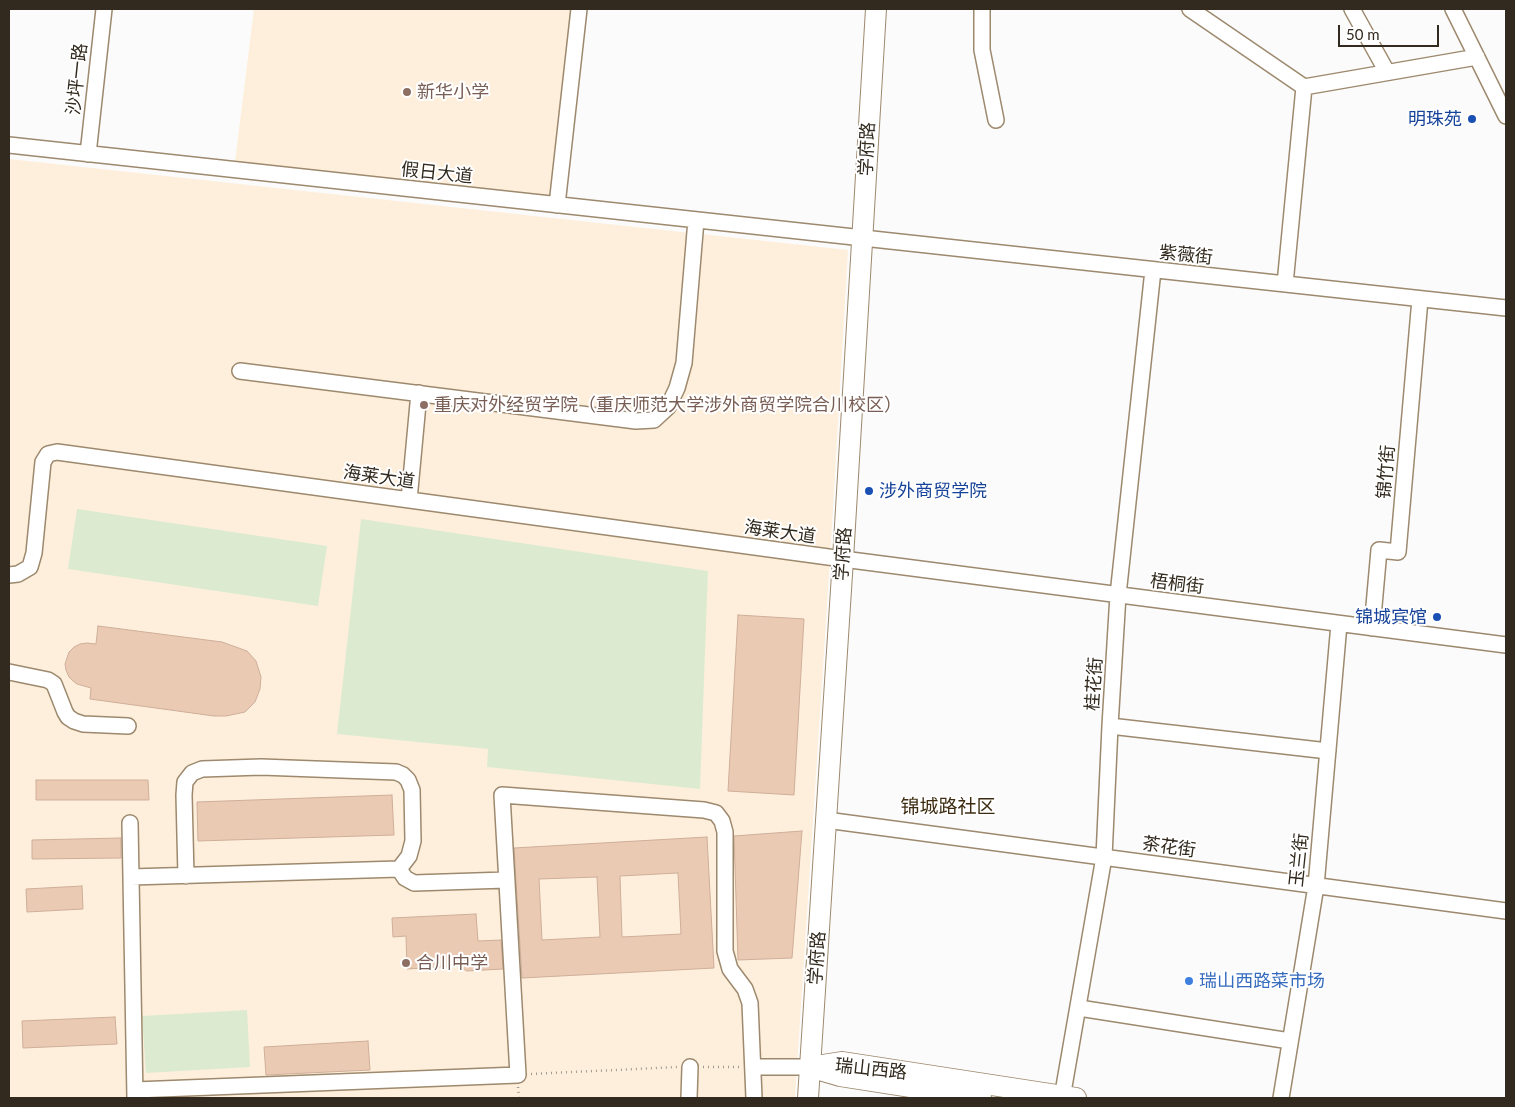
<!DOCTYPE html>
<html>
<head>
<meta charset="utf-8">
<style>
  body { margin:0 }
  #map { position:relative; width:1515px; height:1107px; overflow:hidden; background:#fbfbfb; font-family:Lato,sans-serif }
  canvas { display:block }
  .frame { position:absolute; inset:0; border:10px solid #322a1e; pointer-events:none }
  .scale { position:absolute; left:1338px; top:25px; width:101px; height:22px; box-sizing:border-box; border:2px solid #322a1e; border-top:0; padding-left:6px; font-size:15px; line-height:18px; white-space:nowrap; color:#322a1e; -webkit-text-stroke:4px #fff; paint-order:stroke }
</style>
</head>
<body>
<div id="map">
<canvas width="1515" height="1107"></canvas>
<div class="frame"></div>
<div class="scale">50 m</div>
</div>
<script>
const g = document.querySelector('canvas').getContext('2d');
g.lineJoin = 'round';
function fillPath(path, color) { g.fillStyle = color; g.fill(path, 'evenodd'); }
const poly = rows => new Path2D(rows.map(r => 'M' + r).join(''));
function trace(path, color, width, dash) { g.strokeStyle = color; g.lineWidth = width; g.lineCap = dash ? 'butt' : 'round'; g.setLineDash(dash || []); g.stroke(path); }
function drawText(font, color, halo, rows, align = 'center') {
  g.font = font + ' Lato,"Noto Sans SC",sans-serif'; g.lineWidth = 4; g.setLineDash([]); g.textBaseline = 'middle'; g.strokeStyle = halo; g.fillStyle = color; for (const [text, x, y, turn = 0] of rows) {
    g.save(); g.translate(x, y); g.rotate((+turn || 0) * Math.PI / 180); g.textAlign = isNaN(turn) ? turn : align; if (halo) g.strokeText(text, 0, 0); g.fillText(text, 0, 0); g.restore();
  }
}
const education = poly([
  [254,9,579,9,557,205,234,170],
  [9,159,848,250,830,559,795,1098,9,1098]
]);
const green = poly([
  [77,509,327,546,318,606,68,569],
  [361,519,708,571,700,789,487,767,488,749,337,734],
  [247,1010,250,1067,146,1073,142,1016]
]);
const building = poly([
  [738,615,804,619,794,795,728,791,738,615],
  [98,626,222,642,247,651,256,661,261,677,260,689,255,702,245,712,226,716,214,716,90,699,91,688,77,684,73,681,69,677,66,670,65,664,69,652,74,647,80,644,87,643,96,644,98,626],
  [36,780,148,780,149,800,36,800,36,780],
  [392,795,394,835,198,841,197,802,392,795],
  [802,831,792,958,738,960,734,836,802,831],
  [707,837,714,968,522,978,514,848,707,837],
  [678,873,681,934,622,937,620,876,678,873],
  [597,877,600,937,542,940,539,879,597,877],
  [121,838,121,858,32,859,32,840,121,838],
  [82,886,83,909,27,912,26,889,82,886],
  [476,914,478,941,501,940,503,969,467,971,458,966,407,969,406,936,393,937,392,918,476,914],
  [115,1017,117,1044,23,1048,22,1021,115,1017],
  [368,1041,370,1070,266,1075,264,1047,368,1041]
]);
const path = poly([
  [703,1067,740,1067],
  [531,1074,678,1067],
  [518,1087,519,1098]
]);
const minor = poly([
  [982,9,982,50,996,120],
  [1190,9,1304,87,1477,57],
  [1352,9,1387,72],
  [1453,9,1506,116],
  [9,145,1506,308],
  [88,154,104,9],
  [557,205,579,9],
  [1285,284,1304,87],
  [240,371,636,421,654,420,668,407,677,388,684,363,696,220],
  [409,500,419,393],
  [9,575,18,574,30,567,34,553,43,462,48,454,57,452,843,559,1506,645],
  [1372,628,1379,550,1398,552,1420,299],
  [9,672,48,680,54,684,65,712,68,717,74,721,83,724,128,726],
  [1110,726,1328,751],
  [826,820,1506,911],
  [130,823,135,1098],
  [186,876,184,795,185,782,192,773,202,769,261,767,396,772,403,775,408,780,412,790,413,841,409,856,399,869],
  [131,877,399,869,405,878,414,883,506,880],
  [1079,1008,1290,1041],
  [753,1067,810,1067],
  [135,1090,518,1075,502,795,704,810,716,813,722,821,725,832,725,951,730,969,745,989,750,1003,754,1098],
  [689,1098,690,1067],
  [1062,1098,1104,857,1110,726,1118,595,1153,270],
  [1281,1098,1316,886,1339,624]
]);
const major = poly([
  [810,1067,842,1062,1076,1098],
  [816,1069,840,1076,981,1098],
  [808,1098,843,559,876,9]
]);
const markers = [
  [407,92,5,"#8d6e63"],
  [1472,119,5,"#1a4fb4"],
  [424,405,5,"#8d6e63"],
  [869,491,5,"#1a4fb4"],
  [1437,617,5,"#1a4fb4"],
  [406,963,5,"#8d6e63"],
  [1189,981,5,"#3f7fe0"]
];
const streetNames = [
  ["沙坪一路",77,79,-84],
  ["学府路",867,149,-87],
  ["假日大道",437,173,6],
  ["紫薇街",1186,255,6],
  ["锦竹街",1386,472,-85],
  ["海莱大道",379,477,8],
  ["海莱大道",780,532,8],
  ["学府路",843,554,-86],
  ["梧桐街",1177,584,7],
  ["桂花街",1094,684,-86],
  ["茶花街",1169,847,8],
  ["玉兰街",1299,860,-84],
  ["学府路",817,958,-86],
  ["瑞山西路",871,1069,6]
];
const educationNames = [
  ["新华小学",417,92],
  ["重庆对外经贸学院（重庆师范大学涉外商贸学院合川校区）",434,405],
  ["合川中学",416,963]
];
const transitNames = [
  ["明珠苑",1462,119],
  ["涉外商贸学院",879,491,"left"],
  ["锦城宾馆",1427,617]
];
const shopNames = [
  ["瑞山西路菜市场",1199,981]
];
const neighbourhoodNames = [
  ["锦城路社区",948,807]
];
fillPath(education, '#feefdc');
fillPath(green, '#dcebcf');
fillPath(building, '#ebcab4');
trace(building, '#cfaf9a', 1);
trace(minor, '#9d896d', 18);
trace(major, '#9d896d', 22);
trace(path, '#9e9a94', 2.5, [1, 4]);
trace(minor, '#fff', 15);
trace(major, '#fff', 20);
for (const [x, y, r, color] of markers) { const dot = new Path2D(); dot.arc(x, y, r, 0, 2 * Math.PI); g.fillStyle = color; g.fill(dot); trace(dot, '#fff', 2); }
drawText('18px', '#322a1e', '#fff', streetNames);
drawText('18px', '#785e54', '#fff', educationNames, 'left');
drawText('18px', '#164399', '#fff', transitNames, 'right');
drawText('18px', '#366cbe', '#fff', shopNames, 'left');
drawText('19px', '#3d2c11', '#fff', neighbourhoodNames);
</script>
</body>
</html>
